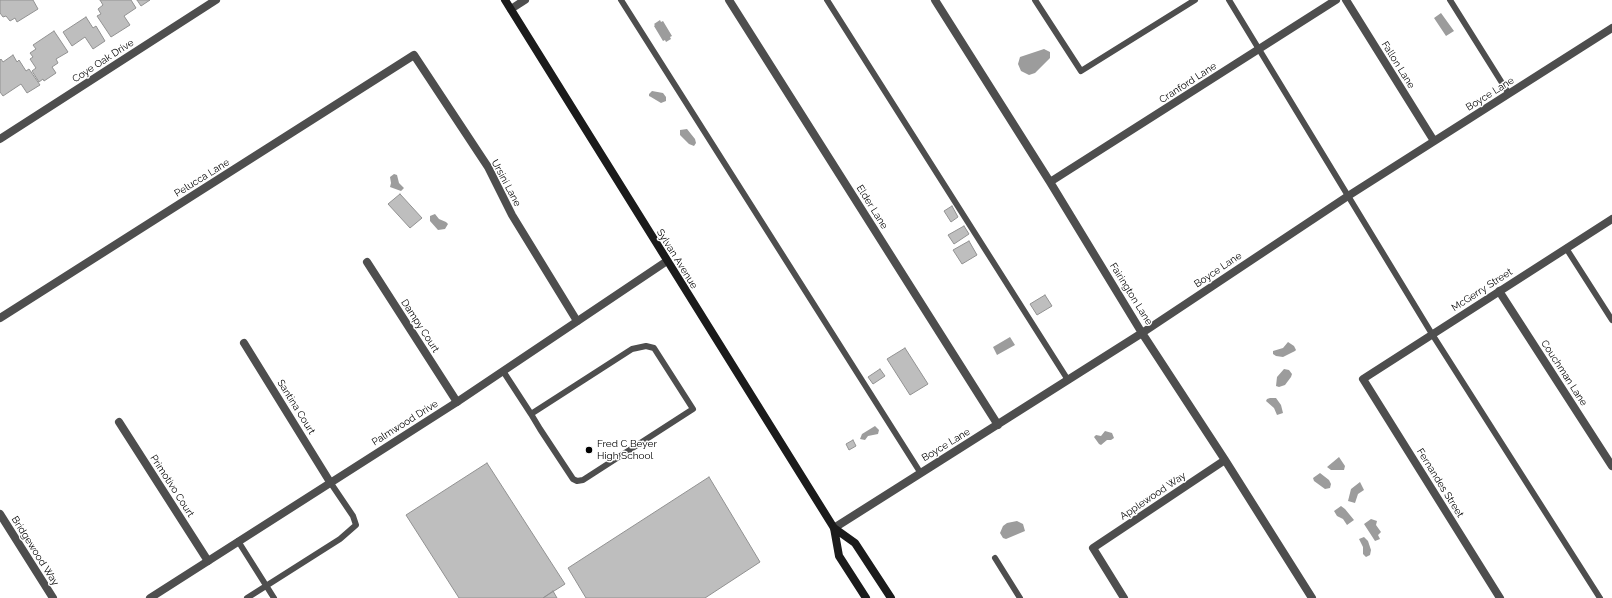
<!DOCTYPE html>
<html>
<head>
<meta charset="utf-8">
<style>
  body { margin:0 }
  canvas { display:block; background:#fff }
</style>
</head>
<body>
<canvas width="1612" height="598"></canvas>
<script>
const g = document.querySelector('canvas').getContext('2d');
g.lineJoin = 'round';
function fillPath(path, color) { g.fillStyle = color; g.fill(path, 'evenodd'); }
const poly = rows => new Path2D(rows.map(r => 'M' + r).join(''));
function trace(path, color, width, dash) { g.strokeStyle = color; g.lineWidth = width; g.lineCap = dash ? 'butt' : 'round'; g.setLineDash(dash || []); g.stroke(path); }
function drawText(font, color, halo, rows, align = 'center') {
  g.font = font + ' Raleway,sans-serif'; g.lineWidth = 3; g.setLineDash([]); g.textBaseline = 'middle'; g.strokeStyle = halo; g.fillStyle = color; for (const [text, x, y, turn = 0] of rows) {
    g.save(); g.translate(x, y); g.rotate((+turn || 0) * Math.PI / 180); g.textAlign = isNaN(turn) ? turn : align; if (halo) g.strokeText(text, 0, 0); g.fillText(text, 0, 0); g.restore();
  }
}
const water = poly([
  [1441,13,1454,31,1446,36,1434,18],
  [660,20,661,22,663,21,672,36,670,37,671,39,666,42,665,40,663,41,654,26,655,25,654,24],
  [1044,49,1050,52,1050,58,1035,73,1029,75,1021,71,1018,64,1020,57],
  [652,91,663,93,666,97,666,101,661,103,651,97,649,96,649,94],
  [687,129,695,139,696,143,694,146,689,144,680,135,680,130],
  [394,174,397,175,399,183,404,188,401,191,390,187,391,183,390,177],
  [435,214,439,219,446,222,448,224,445,229,438,230,430,221,430,216],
  [1010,337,1015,345,997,355,993,347],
  [1288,342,1294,346,1296,350,1295,351,1283,357,1276,356,1273,354,1273,351,1283,348],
  [1284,369,1289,370,1292,374,1291,377,1285,385,1279,387,1276,386,1277,377],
  [1270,398,1276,398,1281,405,1283,413,1277,415,1274,408,1266,401,1267,399],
  [875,426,879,430,878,434,868,436,865,440,860,439,862,434],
  [1105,431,1112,433,1114,438,1111,440,1107,440,1101,445,1099,444,1094,437,1096,435,1101,436],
  [1339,457,1345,466,1344,470,1331,470,1327,467],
  [1320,473,1329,480,1331,484,1330,488,1325,489,1314,481,1313,478],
  [1360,482,1364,490,1358,494,1355,503,1348,501,1351,489],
  [1341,506,1345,509,1354,520,1347,525,1343,519,1337,516,1334,511],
  [1371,519,1377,521,1376,525,1381,532,1378,535,1380,539,1375,541,1364,524],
  [1017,521,1023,524,1025,531,1006,539,1003,538,1000,533,1003,526,1007,523],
  [1364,537,1368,541,1371,550,1370,555,1366,557,1363,554,1363,547,1359,539]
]);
const building = poly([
  [0,0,33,0,38,9,17,22,15,18,10,21,6,16,3,17,0,13,0,0],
  [100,0,131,0,136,8,124,16,130,25,111,37,97,16,101,14,98,9,103,5,100,0],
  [137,0,150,0,141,6,137,0],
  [86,17,93,28,96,26,105,41,93,49,85,37,72,46,63,32,86,17],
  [54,31,68,52,56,59,58,63,52,67,56,73,44,81,43,79,39,82,32,71,36,68,30,59,33,57,30,53,36,49,33,45,54,31],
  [13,55,17,62,19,60,26,71,29,69,40,85,27,93,21,84,3,96,0,92,0,60,1,59,3,62,13,55],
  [400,194,422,218,410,228,388,204,400,194],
  [952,206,958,217,951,222,944,211,952,206],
  [964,226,969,234,954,244,948,235,964,226],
  [969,241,977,255,962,264,953,250,969,241],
  [1045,295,1052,306,1037,315,1030,304,1045,295],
  [905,348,928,384,910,395,887,359,905,348],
  [880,369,885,376,873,384,868,377,880,369],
  [853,440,856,446,849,450,846,444,853,440],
  [487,463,565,584,543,598,459,598,406,515,487,463],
  [709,477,760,562,705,598,586,598,568,568,709,477],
  [553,591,557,598,543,598,553,591]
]);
const service = poly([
  [621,0,920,472],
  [827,0,1068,380],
  [1035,0,1081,71,1195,0],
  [1229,0,1432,334,1600,598],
  [1450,0,1509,94],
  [1566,248,1612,320],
  [503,371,531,414,540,429,573,479,577,481,583,480,693,409,654,348,646,346,632,349,531,414],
  [238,541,274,598],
  [995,558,1020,598],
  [247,598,340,539,356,525,353,516,330,482]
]);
const minor = poly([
  [729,0,998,425],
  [935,0,1050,182,1142,333,1225,460,1312,598],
  [1346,0,1434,141],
  [511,9,525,0],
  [0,139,216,0],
  [1050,182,1336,0],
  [367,262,457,402],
  [1499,291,1612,466],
  [0,318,414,55,488,167,512,215,577,321],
  [244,343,330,482],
  [119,422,208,561],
  [0,514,53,598],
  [834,528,1142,333,1348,196,1612,28],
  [1124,598,1093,548,1225,460],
  [1500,598,1363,379,1612,219]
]);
const tertiary = poly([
  [150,598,457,402,667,261]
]);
const secondary = poly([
  [505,0,834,528,839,556,866,598],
  [834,528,855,543,891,598]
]);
const markers = [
  [589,450,4,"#000"]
];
const streetNames = [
  ["Coye Oak Drive",103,61,-33],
  ["Fallon Lane",1398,65,58],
  ["Cranford Lane",1188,83,-33],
  ["Boyce Lane",1490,94,-32],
  ["Pelucca Lane",202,178,-32],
  ["Ursini Lane",506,183,62],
  ["Elder Lane",872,207,58],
  ["Sylvan Avenue",677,259,58],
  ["Boyce Lane",1218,270,-34],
  ["McGerry Street",1482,290,-33],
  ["Fairington Lane",1131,294,58],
  ["Dampy Court",420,326,57],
  ["Couchman Lane",1564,373,57],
  ["Santina Court",296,407,58],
  ["Palmwood Drive",405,423,-32],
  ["Boyce Lane",946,445,-31],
  ["Fernandes Street",1440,483,58],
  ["Primotivo Court",172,486,57],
  ["Applewood Way",1153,496,-34],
  ["Bridgewood Way",35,551,58]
];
const poiNames = [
  ["Fred C Beyer",597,444],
  ["High School",597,456]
];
fillPath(water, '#9c9c9c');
fillPath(building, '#bebebe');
trace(building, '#929292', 1);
trace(service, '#4e4e4e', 6);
trace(minor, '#4e4e4e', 8);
trace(tertiary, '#4e4e4e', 8);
trace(secondary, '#1b1b1b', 8);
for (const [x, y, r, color] of markers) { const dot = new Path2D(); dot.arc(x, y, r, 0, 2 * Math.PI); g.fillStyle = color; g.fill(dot); trace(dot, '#fff', 1.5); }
drawText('10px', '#000', '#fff', streetNames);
drawText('10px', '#000', '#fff', poiNames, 'left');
</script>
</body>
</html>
